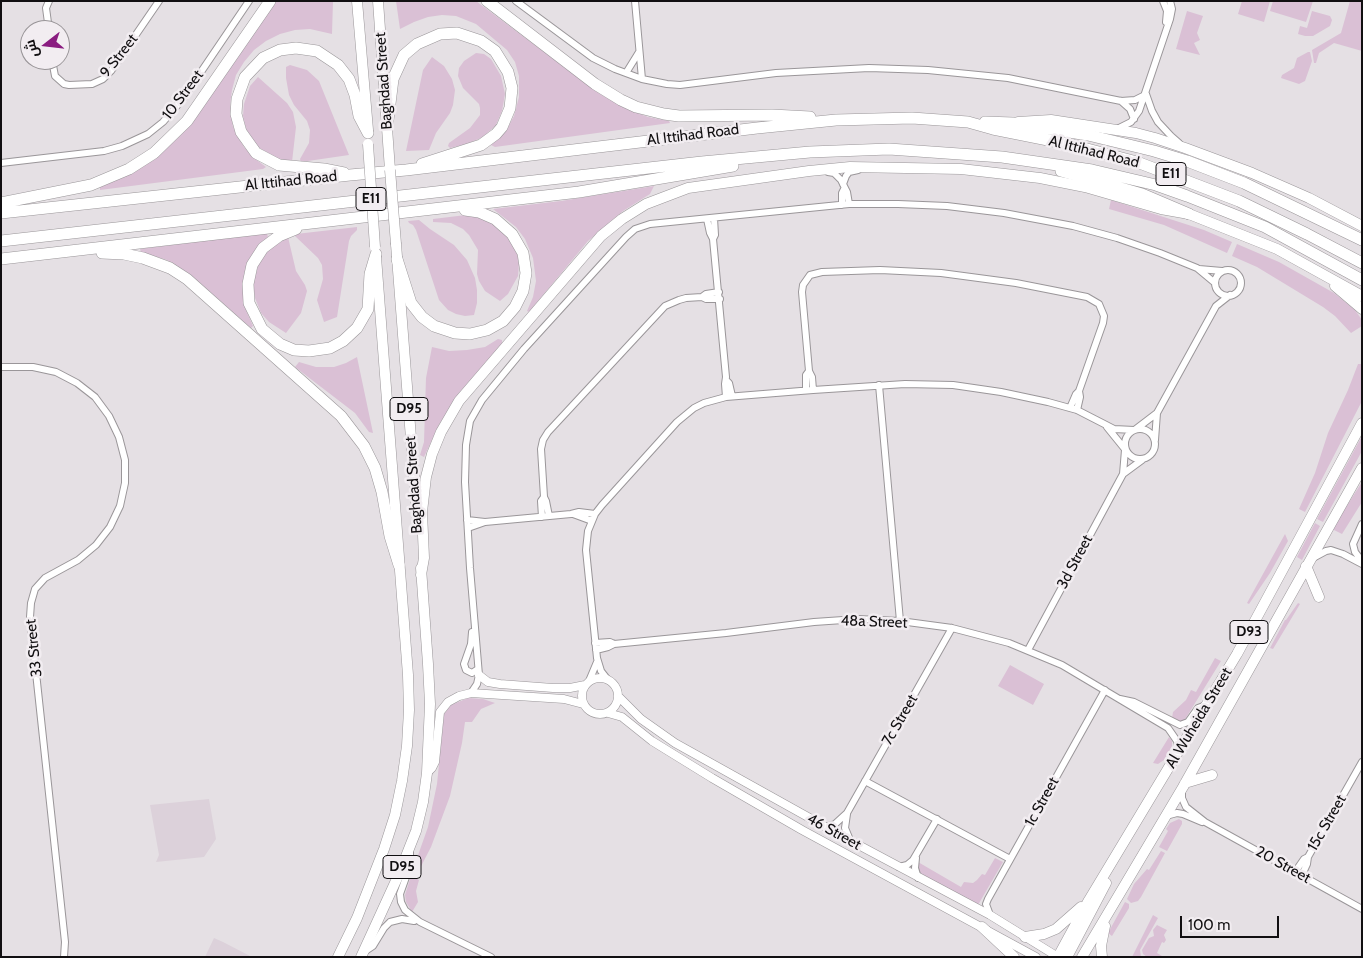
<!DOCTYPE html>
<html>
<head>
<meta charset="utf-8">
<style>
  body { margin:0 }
  #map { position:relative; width:1363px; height:958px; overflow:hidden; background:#e5e0e4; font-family:Cabin,Cairo,sans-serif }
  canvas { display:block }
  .frame { position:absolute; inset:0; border:2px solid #110f11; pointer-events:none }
  .north { position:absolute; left:20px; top:20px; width:50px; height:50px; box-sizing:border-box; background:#f2edf1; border:1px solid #989497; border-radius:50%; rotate:254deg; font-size:14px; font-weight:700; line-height:20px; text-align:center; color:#110f11 }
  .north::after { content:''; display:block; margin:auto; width:18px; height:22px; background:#8a1c80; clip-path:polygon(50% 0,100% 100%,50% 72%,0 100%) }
  .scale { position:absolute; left:1180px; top:916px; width:99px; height:22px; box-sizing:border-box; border:2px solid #110f11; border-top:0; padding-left:6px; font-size:15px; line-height:18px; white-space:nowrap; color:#110f11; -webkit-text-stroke:4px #f2edf1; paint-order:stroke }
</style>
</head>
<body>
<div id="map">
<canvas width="1363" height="958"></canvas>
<div class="frame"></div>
<div class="north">ش</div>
<div class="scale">100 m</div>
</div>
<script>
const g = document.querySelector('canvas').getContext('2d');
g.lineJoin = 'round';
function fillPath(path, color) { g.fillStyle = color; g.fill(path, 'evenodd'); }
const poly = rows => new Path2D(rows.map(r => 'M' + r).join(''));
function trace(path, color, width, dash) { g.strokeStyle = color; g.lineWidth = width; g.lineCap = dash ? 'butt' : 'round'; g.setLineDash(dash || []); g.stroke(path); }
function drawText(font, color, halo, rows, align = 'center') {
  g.font = font + ' Cabin,sans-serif'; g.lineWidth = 5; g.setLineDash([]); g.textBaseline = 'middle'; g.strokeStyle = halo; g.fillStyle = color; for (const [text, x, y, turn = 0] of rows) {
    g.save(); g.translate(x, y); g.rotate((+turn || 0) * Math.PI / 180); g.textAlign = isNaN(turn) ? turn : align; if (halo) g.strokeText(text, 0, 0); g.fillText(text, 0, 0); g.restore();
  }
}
const built = poly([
  [209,799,216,839,204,857,156,862,159,855,150,805],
  [214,938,223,942,252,957,205,957]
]);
const green = poly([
  [275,1,333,1,332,34,310,29,295,30,280,34,266,41,254,50,244,62,236,75,232,90,230,105,233,127,244,147,254,158,266,167,263,169,100,190,100,187,132,173,155,159,181,135],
  [396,1,476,1,600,94,630,110,648,117,669,121,670,123,495,147,491,145,508,127,514,116,519,97,519,76,515,62,507,50,476,24,456,16,442,15,428,17,414,22,400,29],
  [1242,1,1270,1,1264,22,1238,14],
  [1273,1,1313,1,1306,22,1270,11],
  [1350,1,1362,1,1362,51,1334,43,1319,53,1316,63,1314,63,1312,50,1341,33],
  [1187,11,1203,16,1197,33,1200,40,1194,43,1200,55,1176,49],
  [1312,11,1330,16,1332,20,1330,26,1313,36,1305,36,1298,34,1300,26,1307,28],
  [1308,52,1310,52,1312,61,1305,81,1299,84,1281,78,1282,75,1294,68,1297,58],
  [476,53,484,54,491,59,501,76,505,94,502,111,496,125,483,137,467,144,450,148,448,146,449,143,470,128,480,115,480,108,479,104,463,88,458,76,459,68,464,61],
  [432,57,444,66,452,79,455,90,453,105,450,113,436,133,429,150,406,151,423,70],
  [290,65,307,70,319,81,349,155,301,162,300,159,309,143,310,130,307,121,294,105,289,95,286,78,286,67],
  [258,77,287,103,293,112,296,127,292,162,279,159,261,149,256,145,246,129,243,116,244,104,250,86],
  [654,186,650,194,623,211,588,241,529,312,527,311,533,297,536,281,533,258,525,239,516,227,493,209,561,201],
  [1111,200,1204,230,1232,242,1227,253,1164,225,1109,209],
  [466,215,485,218,504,231,517,252,519,264,518,276,508,294,500,301,485,291,479,281,477,274,478,250,469,235,463,229,451,223,433,222,433,219],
  [419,220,430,229,454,245,467,260,475,278,477,290,477,303,474,315,465,316,456,314,448,310,439,300,416,230,413,225,409,223,408,221],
  [357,227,357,230,351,236,349,241,337,317,324,322,317,300,323,279,322,265,318,258,295,236,296,234],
  [265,233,267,234,268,237,247,265,244,274,243,293,246,310,253,326,251,328,191,275,167,260,141,252,140,249],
  [288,237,296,271,305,285,307,291,301,313,286,333,269,322,261,313,255,298,253,284,258,266,267,251],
  [1237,244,1279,262,1334,293,1355,310,1362,320,1362,326,1351,333,1335,316,1323,307,1257,267,1232,256],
  [498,339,502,340,502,344,459,393,440,423,424,457,420,455,424,442,426,378,432,347,449,351,467,350,485,347],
  [357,357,373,433,369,432,355,413,295,367,299,362,316,367,334,367,346,363],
  [1358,364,1362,364,1362,401,1305,512,1299,509,1315,473,1328,433,1348,390],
  [1362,436,1362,451,1323,522,1317,519],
  [1362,482,1362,502,1342,534,1332,529],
  [1315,523,1320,526,1302,560,1297,557],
  [1285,534,1288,541,1270,573,1249,604,1247,603],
  [1298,603,1300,604,1273,649,1270,648,1285,620,1286,620],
  [1215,658,1221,661,1184,721,1182,723,1172,718,1173,712,1186,700,1191,690,1196,692],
  [1010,665,1044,684,1033,705,998,686],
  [468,698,483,699,495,703,481,709,472,722,465,722,462,743,450,796,431,847,416,876,411,875,428,827,437,784,444,714,451,705],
  [1169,737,1172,741,1172,746,1164,760,1158,764,1153,763],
  [1179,819,1182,821,1182,824,1167,851,1159,847,1168,831,1166,829,1170,823],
  [1161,851,1165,853,1141,897,1138,901,1131,903,1127,899,1134,884,1147,869,1149,870],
  [995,858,1003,862,978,905,920,875,918,869,918,862,961,887,964,882,973,883,977,880,982,874,985,875],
  [411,876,419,880,416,891,418,902,412,912,406,902,405,895],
  [1125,902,1129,904,1129,908,1112,936,1108,933],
  [1153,915,1158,918,1140,950,1141,957,1132,957],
  [1157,925,1167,930,1164,935,1166,940,1164,943,1162,942,1157,953,1162,956,1147,957,1143,954,1142,950,1149,938,1154,936,1153,930]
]);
const minor = poly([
  [49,1,46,8,49,30],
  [516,1,593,58,615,69,642,79,667,84,680,85,776,73,869,68,928,70,1008,78,1121,101,1135,100,1143,96],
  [635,1,642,79],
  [1163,1,1167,11,1166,22],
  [52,60,55,76,64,84,69,85,92,84,103,79,111,71,159,1],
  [626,73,639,52],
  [1146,94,1152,111,1158,122,1171,136,1179,143],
  [1121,101,1130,109,1134,119],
  [1117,129,1131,122,1139,111,1170,19,1172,9,1170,1],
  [1,163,104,151,122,146,148,134,163,122,182,100,249,1],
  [828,172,834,173,841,180,847,192,849,204],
  [843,184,846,176,849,172,858,170],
  [842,205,842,193,844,189],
  [714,218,715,235,713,239,726,377,725,384,726,397],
  [707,219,710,233,713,239],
  [1199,269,1222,271],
  '1215 283a13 13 0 1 1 26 0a13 13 0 1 1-26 0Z',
  [702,297,706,294,719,292],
  [1,367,33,367,56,372,77,383,95,397,109,416,119,437,125,460,125,483,120,506,110,527,96,545,78,560,45,578,35,589,31,603,30,617,65,942,64,957],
  [726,380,729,383,732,396],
  [879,385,900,621],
  [806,390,806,375,809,371],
  [813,390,812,377,809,371,802,292,803,285,810,275,822,272,880,270,941,273,1016,283,1087,297,1099,304,1104,316,1103,323,1079,391,1076,394,1070,408],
  [1077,410,1080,397,1079,391],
  [1107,427,1124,448],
  '1125 444a15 15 0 1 1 30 0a15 15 0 1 1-30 0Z',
  [1136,429,1157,413,1216,306,1230,295],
  [1155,440,1157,413],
  [1123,474,1142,460],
  [544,497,546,501,549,516],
  [573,514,592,521],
  [542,517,541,501,544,497,541,449,543,440,548,432,665,306,679,300,686,298,702,297,706,299,720,299],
  [467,520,485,522,571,514,579,512,595,514],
  [1362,524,1353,544,1355,552,1362,561],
  [468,528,485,522],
  [1313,558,1326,551,1331,550,1343,554,1362,564],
  [472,632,471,644,464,664,466,670,472,673,478,669],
  [595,643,610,642,614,644,726,633,814,622,858,619,900,621,952,628,1009,643,1062,665,1168,728,1177,741,1179,750],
  [596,650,608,647,614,644],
  [1028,650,1123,474,1125,450],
  [608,680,601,671,597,658,586,550,588,531,595,514,602,505,677,422,694,408,704,403,726,397,813,390,905,384,953,385,1001,392,1048,402,1077,410,1114,429,1134,430],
  [589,681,597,662],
  [471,693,477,684,479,675,470,568,465,482,466,445,470,421,482,400,524,349,626,237,635,229,650,224,849,204,898,204,947,206,1004,213,1073,226,1117,238,1160,253,1197,268,1215,283],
  [1120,699,1134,702,1180,725,1188,722,1198,708,1206,705],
  [865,781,1010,859],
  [1182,791,1182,798,1186,807,1205,822,1362,909],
  [847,814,845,828,850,840],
  [1166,816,1177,813,1183,814,1202,822],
  [825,827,835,824,847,813,952,628],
  [410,851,410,866,400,894,401,902,405,910,420,922,491,957],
  [916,858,915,868,918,878],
  [899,867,907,865,913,860,937,819],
  [1295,872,1304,859,1308,857,1362,762],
  [1302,875,1307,864,1308,857],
  [990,915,986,904,988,899,1105,690],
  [364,952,373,946,384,928,390,922,402,919,414,921]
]);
const tertiary = poly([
  [479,675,488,682,500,684,553,688,570,688,585,685],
  '582 696a18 18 0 1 1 36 0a18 18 0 1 1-36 0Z',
  [618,696,641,719,675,743,851,841,990,915,1058,957],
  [608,713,622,717,652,741,712,778,802,830,1036,957],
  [427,773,432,768,435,762,440,712,448,702,459,696,471,693,564,699,583,704]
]);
const primary = poly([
  [357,1,368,130],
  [378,1,390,170],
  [1018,122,1051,120,1136,133,1155,138,1185,148,1252,173,1309,198,1362,226],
  [396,244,417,516],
  [1335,286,1362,309],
  [1306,566,1319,597],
  [421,575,424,558,422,512,426,477,432,454,441,432,459,401,601,236,622,219,646,204,688,188,809,171,850,167,961,169,1040,178,1085,187,1161,209,1189,214,1277,249,1362,296],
  [1185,783,1212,775],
  [982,927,1014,957],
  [1025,937,1044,934,1056,929,1081,907],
  [338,957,357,918,384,849,395,815,402,781,407,746,409,710,408,675,376,257],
  [361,957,399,874,416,831,423,802,427,773,430,704,428,664,421,568],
  [1058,957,1089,900,1237,654,1362,423],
  [1067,957,1106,883],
  [1082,957,1183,787,1362,468],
  [1102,957,1101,946,1105,926]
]);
const motorway = poly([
  [487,1,595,84,621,100,636,107,664,114,679,116,772,115,810,117],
  [985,122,1013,123,1088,135,1154,151,1187,161,1244,183,1362,240],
  [387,128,393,79,404,55,417,44,440,34,457,33,481,41,495,51,508,72,512,88,510,108,502,127,496,134,481,145,422,164],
  [1061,171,1142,194,1189,214],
  [344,173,324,169,279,165,256,153,241,132,236,114,237,99,245,77,263,58,280,50,296,48,317,51,338,65,349,79,355,95,359,116,368,133],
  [1,203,91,185,129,169,154,153,187,121,270,1],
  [1,213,350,175,406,170,757,128,836,120,912,118,968,122,993,129,1068,144,1137,162,1239,201,1307,234,1362,263],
  [296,229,279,236,263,248,252,265,248,284,249,303,262,329,280,344,294,350,309,351,330,348,343,341,357,328,368,309,370,274,376,254],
  [1,241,702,162,810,152,889,149,1002,157,1092,170,1156,185,1187,196,1265,227,1362,280],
  [102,253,124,254,143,258,170,268,187,279,341,416,364,446,375,468,382,492,390,536,399,565],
  [1,259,579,192,733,166],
  [397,259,411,303,422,317,434,326,455,333,470,334,487,330,503,321,515,307,523,291,526,273,523,253,512,234,495,219,479,212,465,210]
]);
const primaryBridge = poly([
  [368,144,375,247],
  [390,170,396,244]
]);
const shields = [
  [1171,174,30],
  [371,199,30],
  [409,409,38],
  [1249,632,38],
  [402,867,38]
];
const shieldNames = [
  ["E11",1171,174],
  ["E11",371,199],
  ["D95",409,409],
  ["D93",1249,632],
  ["D95",402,867]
];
const streetNames = [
  ["9 Street",119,56,-52],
  ["Baghdad Street",384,81,-94],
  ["10 Street",183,95,-53],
  ["Al Ittihad Road",693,135,-7],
  ["Al Ittihad Road",1094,152,14],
  ["Al Ittihad Road",291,181,-6],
  ["Baghdad Street",414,485,-94],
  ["3d Street",1075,562,-62],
  ["48a Street",874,622,2],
  ["33 Street",34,648,-96],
  ["Al Wuheida Street",1199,718,-59],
  ["7c Street",900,720,-60],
  ["1c Street",1042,802,-61],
  ["15c Street",1327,823,-60],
  ["46 Street",834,832,29],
  ["20 Street",1283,865,29]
];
fillPath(built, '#dcd1da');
fillPath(green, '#dac0d5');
trace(minor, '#9a9699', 8);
trace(tertiary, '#9a9699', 9);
trace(primary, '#9a9699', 11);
trace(motorway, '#9a9699', 12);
trace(minor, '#fff', 6);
trace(tertiary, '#fff', 8);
trace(primary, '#fff', 10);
trace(motorway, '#fff', 11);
trace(primaryBridge, '#9a9699', 11, []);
trace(primaryBridge, '#fff', 10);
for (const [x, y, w] of shields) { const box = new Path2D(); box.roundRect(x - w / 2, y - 11.5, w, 23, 4); g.fillStyle = '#f2edf1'; g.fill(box); trace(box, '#110f11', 1); }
drawText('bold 14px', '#110f11', null, shieldNames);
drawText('15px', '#110f11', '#f2edf1', streetNames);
</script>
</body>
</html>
